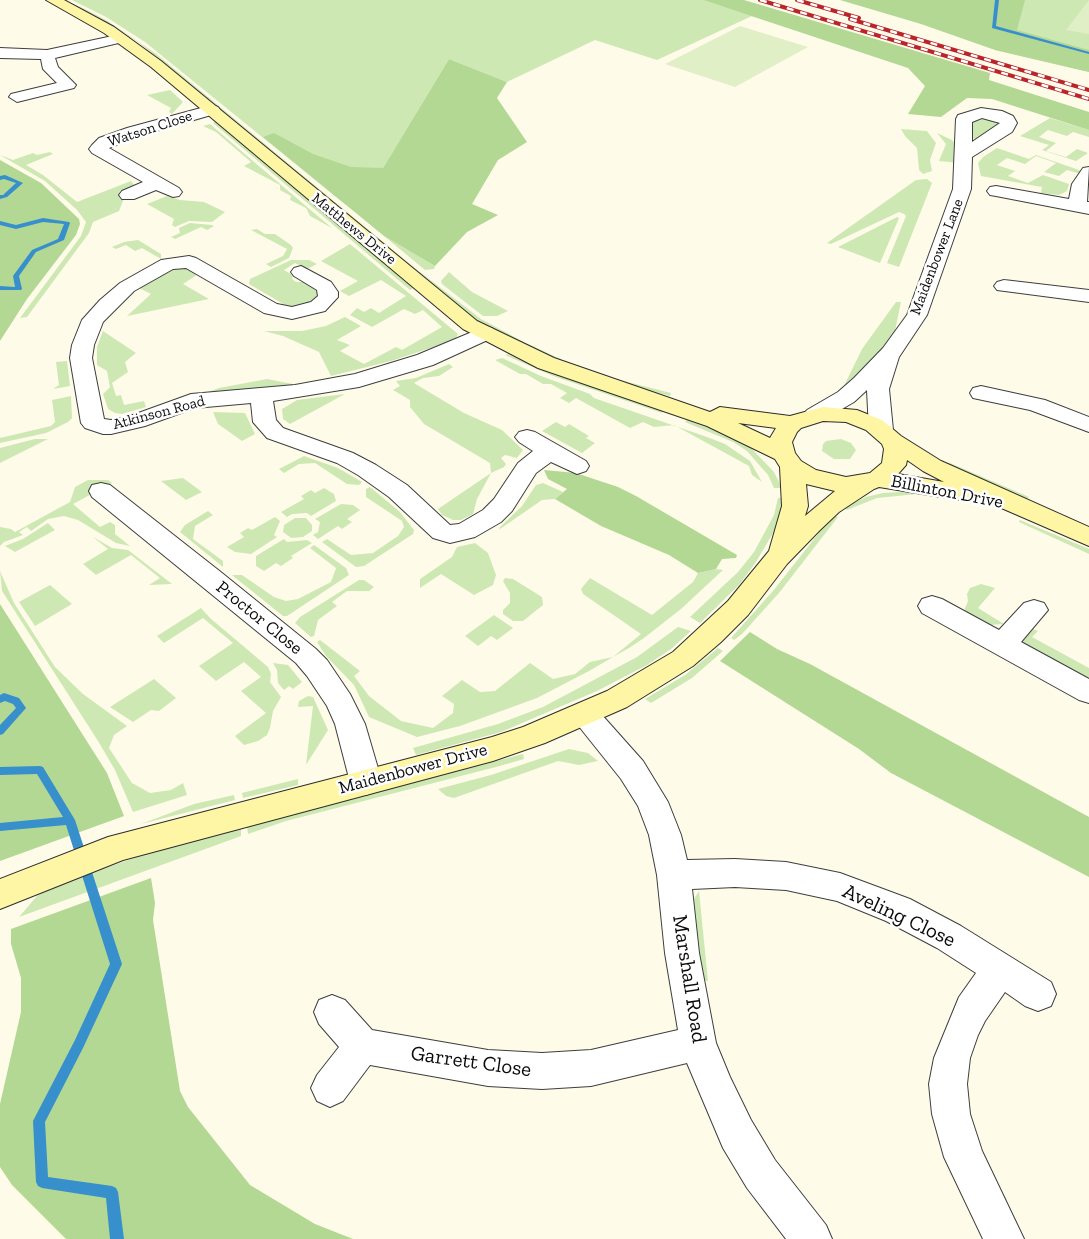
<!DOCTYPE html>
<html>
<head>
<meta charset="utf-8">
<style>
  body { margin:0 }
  canvas { display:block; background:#fffbe9 }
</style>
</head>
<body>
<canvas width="1089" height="1239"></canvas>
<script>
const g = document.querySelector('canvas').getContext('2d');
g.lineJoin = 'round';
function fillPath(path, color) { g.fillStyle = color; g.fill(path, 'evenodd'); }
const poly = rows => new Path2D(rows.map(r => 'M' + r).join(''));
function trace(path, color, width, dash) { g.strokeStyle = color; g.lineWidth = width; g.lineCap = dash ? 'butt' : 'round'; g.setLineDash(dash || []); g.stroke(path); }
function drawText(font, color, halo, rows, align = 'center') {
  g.font = font + ' "Zilla Slab",serif'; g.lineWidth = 5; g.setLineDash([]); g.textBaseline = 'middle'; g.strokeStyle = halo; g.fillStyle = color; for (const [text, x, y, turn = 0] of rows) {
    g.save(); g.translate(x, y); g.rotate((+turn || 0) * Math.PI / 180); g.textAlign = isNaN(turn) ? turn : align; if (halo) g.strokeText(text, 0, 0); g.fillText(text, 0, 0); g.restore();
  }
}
const green = poly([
  [62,0,83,8,106,20,155,53,411,265,481,319,524,342,567,362,612,378,671,393,670,396,610,380,544,355,477,320,138,42,103,21],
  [72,0,703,0,752,16,657,60,595,40,507,82,449,59,383,168,346,205,145,42,106,17],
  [927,0,1089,0,1089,72,995,50],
  [170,90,183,102,172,114,169,112,171,108,147,95],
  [988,118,999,124,980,140,971,138,969,127,973,122],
  [1050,118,1089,130,1089,137,1073,132,1067,136,1048,130,1039,137,1056,143,1046,151,1066,157,1077,149,1088,153,1076,161,1042,150,1049,145,1020,136],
  [216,121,413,288,410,290,213,123],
  [210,124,260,167,332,228,310,216,306,208,290,200,291,196,280,190,280,185,244,166,251,162,216,132,203,126],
  [901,129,927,131,936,143,930,160,932,171,923,174,919,170,917,148,905,136],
  [937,133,952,140,957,146,959,163,939,161,946,144],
  [997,148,1029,159,1036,155,1076,169,1081,171,1081,174,1067,170,1059,176,1044,172,1056,163,1036,156,1025,164,1007,158,997,165,1015,171,1008,176,1028,183,1043,175,1069,184,1067,191,1059,195,1041,193,1042,187,981,176,978,163,983,157],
  [50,152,53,154,26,165,43,175,77,202,131,181,134,185,119,192,125,196,119,211,93,222,89,233,27,317,20,318,81,236,86,222,77,210,45,181,0,155,13,160,33,153,37,155],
  [927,179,932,183,899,267,887,263,906,216,904,214,899,212,831,244,827,243,916,180],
  [167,196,180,200,204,202,225,212,212,222,189,221,175,227,172,225,174,219,147,204],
  [897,217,899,218,880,263,838,247],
  [190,223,212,225,214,226,207,230,201,227,175,239,171,237,180,233,179,228],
  [257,229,265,234,275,234,291,245,293,248,289,258,271,267,266,264,283,256,287,249,251,230],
  [384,236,435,266,434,269,425,270],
  [138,240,161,254,161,259,142,248,135,251,126,245,116,249,112,247,124,242],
  [350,244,458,334,455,340,391,361,331,376,319,352,283,336,264,331,302,331,326,326,345,317,361,326,337,340,350,345,340,351,364,364,396,347,402,350,442,327,423,310,415,314,404,309,372,327,350,315,357,308,364,312,371,308,379,313,406,296,381,280,349,296,340,291,358,281,321,261],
  [291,260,309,260,317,264,307,269,295,263,284,270,293,275,292,279,296,282,304,282,316,288,319,292,318,300,301,307,292,307,285,305,249,284,250,279],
  [175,268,192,269,198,274,183,284,209,299,127,316,151,294,137,287],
  [449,272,472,292,508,311,497,316,483,316,442,284,441,281],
  [896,302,901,302,895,331,865,370,842,390,862,349],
  [103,331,136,353,125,362,128,372,112,383,116,396,121,395,124,405,144,401,146,407,122,414,115,413,108,409,103,394,110,387,107,371,97,365,97,347],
  [508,354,536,367,663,411,662,413,553,376,505,355],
  [502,358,541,376,590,394,594,398,707,437,725,444,750,461,762,482,752,475,749,466,674,425,654,427,643,422,630,428,576,398,569,403,560,398,567,393,551,384,543,384,526,374,520,374,495,360],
  [67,361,70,386,53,389,59,385,56,362],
  [449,364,453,367,439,376,423,378,414,383,464,413,502,430,523,450,517,458,505,455,501,458,506,464,504,467,491,473,477,499,473,514,461,520,453,520,442,515,438,509,491,473,490,463,424,424,410,407,410,400,393,390,400,386,396,381,416,378],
  [267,379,298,385,205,393,219,388],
  [345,394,290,424,283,419,282,409,297,400],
  [71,396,72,418,68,422,46,433,0,443,0,438,51,426,55,422,52,400],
  [213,412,245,413,255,434,242,441,218,424],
  [687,420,721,432,751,448,774,472,782,488,774,488,768,475,747,451,733,442,685,422],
  [556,422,565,427,569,424,589,436,586,438,595,443,582,453,542,431],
  [35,439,48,439,0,463,0,448],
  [841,439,851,443,856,450,850,459,834,459,822,451,823,444,826,441],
  [304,456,338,468,362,482,359,485,347,484,315,463,299,464,284,473,279,469],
  [943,462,950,463,1029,497,1026,500,941,463],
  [183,478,202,492,186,500,161,481],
  [88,480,108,480,112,483,73,504,100,527,110,522,115,525,115,534,130,546,116,543,78,520,64,516,48,519,31,531,27,527,19,532,23,535,4,542,0,546,0,527,11,529,15,532,70,502,75,487],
  [543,483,563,492,555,499,542,500,500,529,499,528,522,506,536,485],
  [370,487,400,512,414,530,413,534,364,566,356,567,322,542,327,539,351,555,373,553,398,536,404,527,402,521,366,497,366,489],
  [324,488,334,494,336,501,311,516,307,513,292,514,287,517,281,512,304,499,301,496,311,490,315,493],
  [917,491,917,494,877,498,847,510,844,508,866,497,883,493],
  [778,498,786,498,779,523,756,562,739,585,700,623,690,617,738,572,754,552,774,515],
  [341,504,353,505,360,510,347,519,352,522,342,529,338,526,318,539,313,535,318,532,320,522,315,519],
  [208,511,213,515,195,526,193,539,223,561,223,567,180,532,185,525],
  [833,515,838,517,779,593,742,634,734,640,731,638,773,591],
  [275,517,280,521,274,535,277,537,251,554,235,552,227,547,244,537,240,533,248,528,252,530],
  [295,518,306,518,312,525,312,531,303,537,291,538,283,532,284,525],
  [1020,520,1089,549,1089,554,1019,522],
  [48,523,55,530,15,552,5,546,23,539],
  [93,537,112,548,128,550,172,584,149,585,160,578,131,555,96,575,83,564,108,549],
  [284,539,287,542,307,540,312,543,291,556,293,558,281,566,276,563,264,571,256,566,256,556],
  [475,543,488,553,496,575,493,585,474,595,441,574,420,588,420,579,452,557,457,547],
  [314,545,346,568,349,575,287,616,283,616,232,575,242,575,274,597,286,601,298,599,331,582,336,568,310,548],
  [716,569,723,570,681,609,644,638,629,648,613,657,589,671,537,698,460,726,417,737,369,717,354,685,326,656,317,642,320,640,360,671,354,676,369,696,401,721,433,728,453,713,454,704,442,696,462,680,480,692,495,691,530,663,553,679,575,674,590,662,613,657,641,634,583,594,581,589,590,578,652,615,693,582,698,573],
  [0,571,14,603,55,667,83,694,127,726,114,735,109,748,132,783,150,793,171,790,183,783,187,795,133,812,115,770,98,741,2,591],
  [505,578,513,579,542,597,543,605,523,621,513,621,503,614,503,610,510,603,510,593,503,581],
  [359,580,364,580,374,587,369,591,347,591,332,602,337,606,318,620,314,636,311,637,295,623,300,617],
  [981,584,995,588,978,608,1004,624,989,625,963,613,968,601,967,594,970,588],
  [50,585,72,604,35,626,19,602],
  [201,608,210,618,268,667,271,674,270,682,281,697,273,711,270,728,267,735,258,741,244,745,235,736,266,713,241,691,261,677,244,662,216,681,199,666,233,643,203,618,164,643,157,636],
  [494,615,513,628,497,640,491,636,478,646,465,636],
  [678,627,691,631,671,649,647,665,597,691,501,732,416,755,413,748,498,724,543,707,637,657],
  [1029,627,1038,631,1032,637,1089,668,1089,677,1074,675,1027,649,1023,641,1024,633],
  [718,648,723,651,692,678,651,703,645,699,685,675],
  [273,663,288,665,302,682,293,689,289,686,284,690,278,683,277,670],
  [154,679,176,698,159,711,151,710,133,722,110,707],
  [308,696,313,697,328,730,306,765,313,706,298,707,299,701],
  [569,749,588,753,598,761,579,765,558,761,454,798,446,796,438,789,491,775],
  [523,754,524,759,496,767,286,821,248,834,247,826],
  [298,779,298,785,243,798,242,793],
  [234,795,235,800,141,824,194,804],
  [241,827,241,836,19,917,37,896,47,889,131,859],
  [699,891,708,981,701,980,692,902]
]);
const forest = poly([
  [703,0,744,0,990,73,989,80,1089,112,1089,130,992,99,967,98,941,117,908,114,925,86,908,68],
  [840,0,1025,0,1017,30,1089,50,1089,72,995,50,921,24],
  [449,59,507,82,497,98,527,142,498,160,472,204,498,215,467,232,435,266,384,236,263,137,274,133,313,154,351,167,383,168],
  [0,160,41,183,79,219,80,224,76,235,27,299,0,341],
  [544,470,576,473,618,487,636,496,737,555,736,558,722,559,716,569,698,573,669,555,601,526,555,499,567,489,548,479],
  [0,604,107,773,124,816,0,861],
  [750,632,777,649,810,664,1089,817,1089,877,891,773,859,749,720,661],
  [151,878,155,903,153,920,180,1091,188,1107,250,1185,315,1224,353,1239,66,1239,12,1185,0,1167,0,1104,21,1012,21,978,11,944,11,929]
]);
const pitch = poly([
  [1089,0,1089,34,1066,30],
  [740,26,808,47,735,87,665,64]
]);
const stream = poly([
  [995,0,999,0,996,26,1089,52,1089,54,992,28,995,0],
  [5,175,23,183,7,197,0,199,0,195,3,195,16,183,4,179,0,180,0,176,5,175],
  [43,218,69,222,70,223,64,240,36,252,19,276,22,289,21,290,0,290,0,286,15,287,13,276,32,250,58,239,64,224,43,222,16,229,0,225,0,221,16,225,43,218],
  [4,693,19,698,26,708,3,734,0,735,0,725,16,708,13,704,5,701,0,703,0,695,4,693],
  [40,766,43,767,75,820,122,964,83,1048,45,1122,48,1177,112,1186,116,1188,118,1192,124,1239,110,1239,106,1198,42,1188,38,1186,36,1182,33,1121,75,1040,110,964,66,825,0,831,0,823,63,817,37,774,0,775,0,767,40,766]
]);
const street = poly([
  [122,34,129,38,127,41,55,58,58,67,76,85,74,88,17,102,9,97,11,94,57,83,43,69,41,59,0,58,0,48,47,50,122,34],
  [212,105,218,107,220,110,218,113,139,136,109,148,179,188,182,192,179,196,173,197,156,190,134,199,122,199,119,195,122,191,143,182,92,153,89,149,92,145,99,138,127,128,212,105],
  [981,108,1002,111,1013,116,1017,123,1012,132,972,157,971,189,927,315,899,357,889,389,893,430,889,435,881,437,873,435,869,430,867,390,854,402,823,420,815,422,807,420,803,415,807,410,838,392,854,378,883,348,907,315,953,189,956,119,958,115,981,108],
  [982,118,1000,123,972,142,972,122,982,118],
  [1089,167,1087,202,1089,202,1089,214,996,196,990,195,987,191,990,187,996,186,1069,199,1072,184,1083,168,1089,167],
  [189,256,196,258,277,304,292,307,311,302,318,296,317,290,294,276,291,272,294,268,301,266,331,282,338,292,338,297,325,311,292,319,264,313,186,268,173,269,134,291,103,322,94,345,92,358,104,419,111,420,130,416,191,394,295,385,355,374,417,355,484,327,492,328,495,333,492,338,433,365,359,387,273,401,276,420,283,428,353,453,376,465,407,485,450,525,459,524,483,510,494,499,518,463,533,451,519,442,515,437,519,432,527,430,535,432,586,461,589,466,586,471,577,474,551,462,536,473,512,511,501,522,475,537,450,543,433,538,389,497,358,475,337,463,267,438,253,422,251,403,195,408,145,426,111,434,103,434,85,428,81,423,70,358,72,345,82,320,100,300,120,283,161,260,189,256],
  [1004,280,1089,290,1089,302,997,290,994,286,997,282,1004,280],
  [981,386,1045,400,1089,417,1089,432,1030,410,973,398,970,393,973,388,981,386],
  [101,483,110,485,222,573,316,649,327,660,350,694,365,724,382,782,377,791,366,795,355,791,350,782,335,724,327,706,307,676,296,663,92,497,89,491,92,485,101,483],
  [932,596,942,599,999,630,1024,603,1034,600,1044,603,1048,610,1021,642,1089,679,1089,703,1079,700,922,613,918,606,922,599,932,596],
  [584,703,594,706,643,761,668,802,681,835,687,860,735,859,786,862,840,873,910,899,961,926,1051,982,1056,994,1051,1006,1038,1011,1025,1006,1005,992,985,1021,978,1035,970,1058,967,1084,970,1114,982,1151,1024,1239,983,1239,944,1157,932,1114,929,1084,934,1058,959,997,976,973,937,948,886,921,837,901,786,890,735,887,692,889,699,953,716,1043,730,1077,751,1120,775,1160,826,1225,832,1239,786,1239,747,1188,723,1148,687,1063,591,1086,542,1089,488,1086,370,1065,343,1101,330,1107,317,1101,311,1088,317,1075,339,1047,319,1024,314,1012,319,1000,332,995,345,1000,372,1030,488,1050,542,1053,591,1050,678,1030,665,953,657,875,649,835,638,806,621,779,569,714,574,706,584,703]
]);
const secondary = poly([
  [46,0,64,0,114,27,161,61,477,321,554,358,710,412,720,407,790,416,823,407,857,410,882,420,901,436,941,461,1089,527,1089,546,976,497,966,501,879,487,874,489,839,512,820,530,787,564,748,615,721,642,693,666,627,707,545,743,493,761,123,860,0,909,0,879,108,837,492,737,523,727,607,691,673,652,728,601,769,551,782,506,780,467,775,459,707,426,538,368,463,329,151,67,104,33,46,0],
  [823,421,846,422,866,430,882,444,884,449,882,463,870,473,846,477,816,470,801,461,795,453,792,442,797,432,801,428,823,421],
  [738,423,776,428,770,438,738,423],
  [907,460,923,471,944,482,898,474,906,465,907,460],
  [806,484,835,491,805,516,808,506,806,484]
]);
const rail = poly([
  [760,0,1089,99],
  [797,0,859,18],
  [850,19,1089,90]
]);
const farStreetnames = [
  ["Watson Close",150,129,-18],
  ["Matthews Drive",354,229,39],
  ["Maidenbower Lane",937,257,-69],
  ["Atkinson Road",159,413,-15]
];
const streetNames = [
  ["Billinton Drive",947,492,11],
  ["Proctor Close",259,618,39],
  ["Maidenbower Drive",413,769,-15]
];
const nearStreetnames = [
  ["Aveling Close",899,916,25],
  ["Marshall Road",689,979,81],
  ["Garrett Close",471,1062,8]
];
fillPath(green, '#cee8b4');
fillPath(forest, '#b2d894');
fillPath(pitch, '#e0efc6');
fillPath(stream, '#378fcb');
trace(street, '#3e3e3e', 2);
trace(secondary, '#2d2d2d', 2);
fillPath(street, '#fff');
fillPath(secondary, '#fef5a5');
trace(rail, '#b8252b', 4);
trace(rail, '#fff', 2.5, [7]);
drawText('15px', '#0b0b0b', '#fff', farStreetnames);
drawText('18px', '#0b0b0b', '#fff', streetNames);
drawText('21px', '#0b0b0b', '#fff', nearStreetnames);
</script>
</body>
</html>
